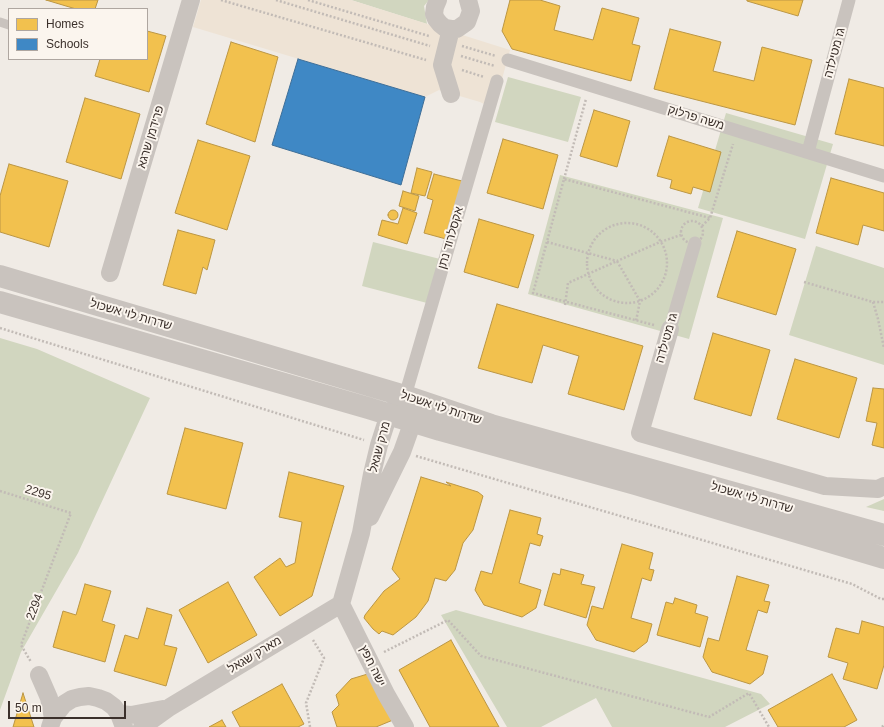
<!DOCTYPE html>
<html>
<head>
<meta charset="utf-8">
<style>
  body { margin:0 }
  #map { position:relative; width:884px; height:727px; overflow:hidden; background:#f0ebe5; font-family:Helvetica,sans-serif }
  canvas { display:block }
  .legend { position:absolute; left:8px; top:8px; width:140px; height:52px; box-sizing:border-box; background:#fbf5ee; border:1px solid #aea6a0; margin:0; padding:5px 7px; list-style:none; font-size:12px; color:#3b302b }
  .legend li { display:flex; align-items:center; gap:8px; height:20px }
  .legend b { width:20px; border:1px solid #aea6a0 }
  .scale { position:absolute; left:8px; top:701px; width:118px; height:18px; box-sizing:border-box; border:2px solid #3b302b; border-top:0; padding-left:5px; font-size:12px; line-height:14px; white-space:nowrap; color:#3b302b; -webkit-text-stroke:3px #fbf5ee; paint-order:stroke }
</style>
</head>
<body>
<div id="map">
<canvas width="884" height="727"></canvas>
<ul class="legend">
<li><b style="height:11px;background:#f2c14e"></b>Homes</li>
<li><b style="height:11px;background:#3f88c5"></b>Schools</li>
</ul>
<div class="scale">50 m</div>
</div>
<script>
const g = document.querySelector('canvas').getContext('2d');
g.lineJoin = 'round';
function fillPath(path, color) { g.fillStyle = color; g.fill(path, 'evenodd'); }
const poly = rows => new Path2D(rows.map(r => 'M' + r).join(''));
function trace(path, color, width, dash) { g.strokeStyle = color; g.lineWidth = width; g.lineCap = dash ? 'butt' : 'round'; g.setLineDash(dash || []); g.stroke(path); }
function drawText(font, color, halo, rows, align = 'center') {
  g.font = font + ' Helvetica,Heebo,sans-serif'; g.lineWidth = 4; g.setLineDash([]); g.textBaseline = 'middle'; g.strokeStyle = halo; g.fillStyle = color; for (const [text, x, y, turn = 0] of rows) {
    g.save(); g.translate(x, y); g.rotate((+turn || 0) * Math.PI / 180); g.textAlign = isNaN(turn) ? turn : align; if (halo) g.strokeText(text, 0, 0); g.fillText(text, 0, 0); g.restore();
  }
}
const green = poly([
  [351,0,429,0,424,6,427,24],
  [508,77,581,97,568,142,495,122],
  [726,113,833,144,805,239,698,208],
  [560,175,723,218,689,339,528,294],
  [373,242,440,259,427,303,362,286],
  [816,246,884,268,884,365,789,335],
  [0,338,37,349,150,398,78,553,21,652,0,710],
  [884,499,884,511,866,507],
  [456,610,761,694,770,704,725,727,612,727,596,698,541,727,507,727,441,615]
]);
const plaza = poly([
  [201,0,351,0,510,50,494,108,490,107,480,102,439,90,425,97,193,27]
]);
const homes = poly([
  [46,0,98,0,95,9,76,9,46,0],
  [510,0,540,0,560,6,554,30,593,40,602,8,639,18,632,44,640,46,631,81,512,49,502,31,510,0],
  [747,0,803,0,798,16,747,1,747,0],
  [670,29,721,42,713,71,754,81,762,47,812,60,795,125,654,89,670,29],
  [147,31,166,36,149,92,95,76,100,59,147,59,147,31],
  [231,42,278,57,255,142,206,124,231,42],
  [849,79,884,88,884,146,835,134,849,79],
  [85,98,140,114,121,179,66,162,85,98],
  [594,110,630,121,617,167,580,156,594,110],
  [669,136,721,152,710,192,693,187,691,194,670,188,672,180,657,176,669,136],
  [503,139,558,155,543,209,487,193,503,139],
  [198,140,250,156,227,230,175,213,198,140],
  [9,164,68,181,49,247,0,232,0,196,9,164],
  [417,168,432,172,425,196,411,193,417,168],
  [434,174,462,181,446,239,424,233,433,200,427,198,434,174],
  [831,178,884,193,884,231,863,225,858,245,816,233,831,178],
  [403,191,419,196,415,211,399,206,403,191],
  [403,208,417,213,407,244,378,235,382,220,398,224,403,208],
  '388 215a5 5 0 1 1 10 0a5 5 0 1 1-10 0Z',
  [479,219,534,235,518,288,464,272,479,219],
  [178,230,215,240,207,270,203,267,196,294,163,285,178,230],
  [737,231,796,249,776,315,717,297,737,231],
  [497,304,643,346,624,410,568,394,579,356,543,345,532,383,478,368,497,304],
  [713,333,770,350,751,416,694,399,713,333],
  [795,359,857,378,839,438,777,419,795,359],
  [873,388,884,389,884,448,872,445,877,423,866,421,873,388],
  [185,428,243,443,226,509,167,494,185,428],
  [289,472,344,486,312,596,280,616,254,577,280,558,286,567,295,563,302,522,279,517,289,472],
  [421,477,451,486,446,482,478,492,483,496,473,530,463,543,455,570,446,581,435,578,428,601,416,617,393,635,382,631,379,634,373,629,364,618,365,615,384,591,400,579,392,569,421,477],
  [510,510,541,518,537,534,543,536,540,546,530,543,519,583,541,590,536,608,522,617,484,605,475,590,481,571,492,574,510,510],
  [622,544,653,553,649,569,654,570,651,581,642,578,631,618,652,624,647,642,634,652,596,640,587,625,592,606,603,609,622,544],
  [561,569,584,575,581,584,595,587,586,618,544,605,553,573,560,575,561,569],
  [737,576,769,585,764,601,770,602,767,613,758,610,746,650,768,656,763,674,750,684,712,672,703,657,708,638,719,641,737,576],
  [228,582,257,635,208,663,179,610,228,582],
  [85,584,111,591,102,621,115,625,105,662,53,647,63,611,76,615,85,584],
  [675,598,697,605,695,613,708,617,700,647,657,635,666,602,673,604,675,598],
  [147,608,172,615,164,645,177,648,166,686,114,671,125,635,138,639,147,608],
  [862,621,884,627,884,665,877,689,843,679,848,663,828,657,836,628,859,634,862,621],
  [451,640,499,727,430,727,399,670,451,640],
  [371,673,393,720,376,727,337,727,332,712,339,705,336,695,351,679,371,673],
  [832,674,857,720,844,727,778,727,768,710,832,674],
  [282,684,304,724,298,727,240,727,232,712,282,684],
  [23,693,34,727,13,727,23,693],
  [222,720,226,727,209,727,222,720]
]);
const schools = poly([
  [298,59,425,97,401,185,272,145,298,59]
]);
const path = poly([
  [221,0,426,60],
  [276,0,430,46],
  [308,0,429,36],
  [462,46,496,56],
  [461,56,495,66],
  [462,70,484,77],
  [564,179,586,99],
  '681 232a11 11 0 1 1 22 0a11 11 0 1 1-22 0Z',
  '587 263a40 40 0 1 1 80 0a40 40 0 1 1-80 0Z',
  [702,226,710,218,733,144],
  [547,242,617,261,660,242,681,235],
  [804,282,873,302,884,302],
  [873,302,878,319,884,348],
  [565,305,568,283,617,261,640,301,636,321],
  [654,325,533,293,564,179,710,218],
  [0,328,364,440],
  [416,456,852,584,881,599,884,599],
  [0,491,71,513,21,645,31,662],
  [384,652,448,620,481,656,709,717,749,693,769,727],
  [310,727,306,703,324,658,313,640],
  [882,727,884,725]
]);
const service = poly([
  [0,22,9,25]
]);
const pedestrian = poly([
  [508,60,884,176],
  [808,152,849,0],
  [670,329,695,243],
  [405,396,497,81]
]);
const minor = poly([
  [438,0,435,7,434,14,436,19,440,24,445,28,451,29,457,29,467,22,471,11,468,0],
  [451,94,442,65,451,29],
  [110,273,191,0],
  [670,329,640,433,825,486,878,489,884,486],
  [370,517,402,452,413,421,409,408],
  [341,604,361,533,372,474,379,445,389,414,405,396],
  [341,604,386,694,405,727],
  [39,675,49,698,53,718],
  [119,714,131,715,163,709],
  [50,727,53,718,64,704,72,699,80,697,89,696,98,698,106,701,114,707,119,714,124,727],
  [142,727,170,707,341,604]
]);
const tertiary = poly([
  [0,276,405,396,491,425,884,535],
  [0,302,368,408,440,430,635,484,884,558]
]);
const streetNames = [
  ["גז מטילדה",835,53,-75],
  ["משה פרלוק",696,118,17],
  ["פרידמן שרגא",151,137,-73],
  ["אקסלרוד נתן",451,238,-74],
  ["שדרות לוי אשכול",131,315,16],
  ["גז מטילדה",667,338,-74],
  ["שדרות לוי אשכול",441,408,18],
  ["מרק שגאל",380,447,-75],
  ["2295",38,493,17],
  ["שדרות לוי אשכול",752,498,16],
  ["2294",35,607,-69],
  ["מארק שגאל",255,655,-31],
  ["ישה חפץ",372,666,64]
];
fillPath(green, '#d1d6bf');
fillPath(plaza, '#eee3d5');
fillPath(homes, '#f2c14e');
trace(homes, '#bb9644', 1);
fillPath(schools, '#3f88c5');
trace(schools, '#3e6e97', 1);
trace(path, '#c2bbb6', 2.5, [2, 2]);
trace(service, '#c9c3be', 9);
trace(pedestrian, '#c9c3be', 13);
trace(minor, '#c9c3be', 18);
trace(tertiary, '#c9c3be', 22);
drawText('12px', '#3b302b', '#fbf5ee', streetNames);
</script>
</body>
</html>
